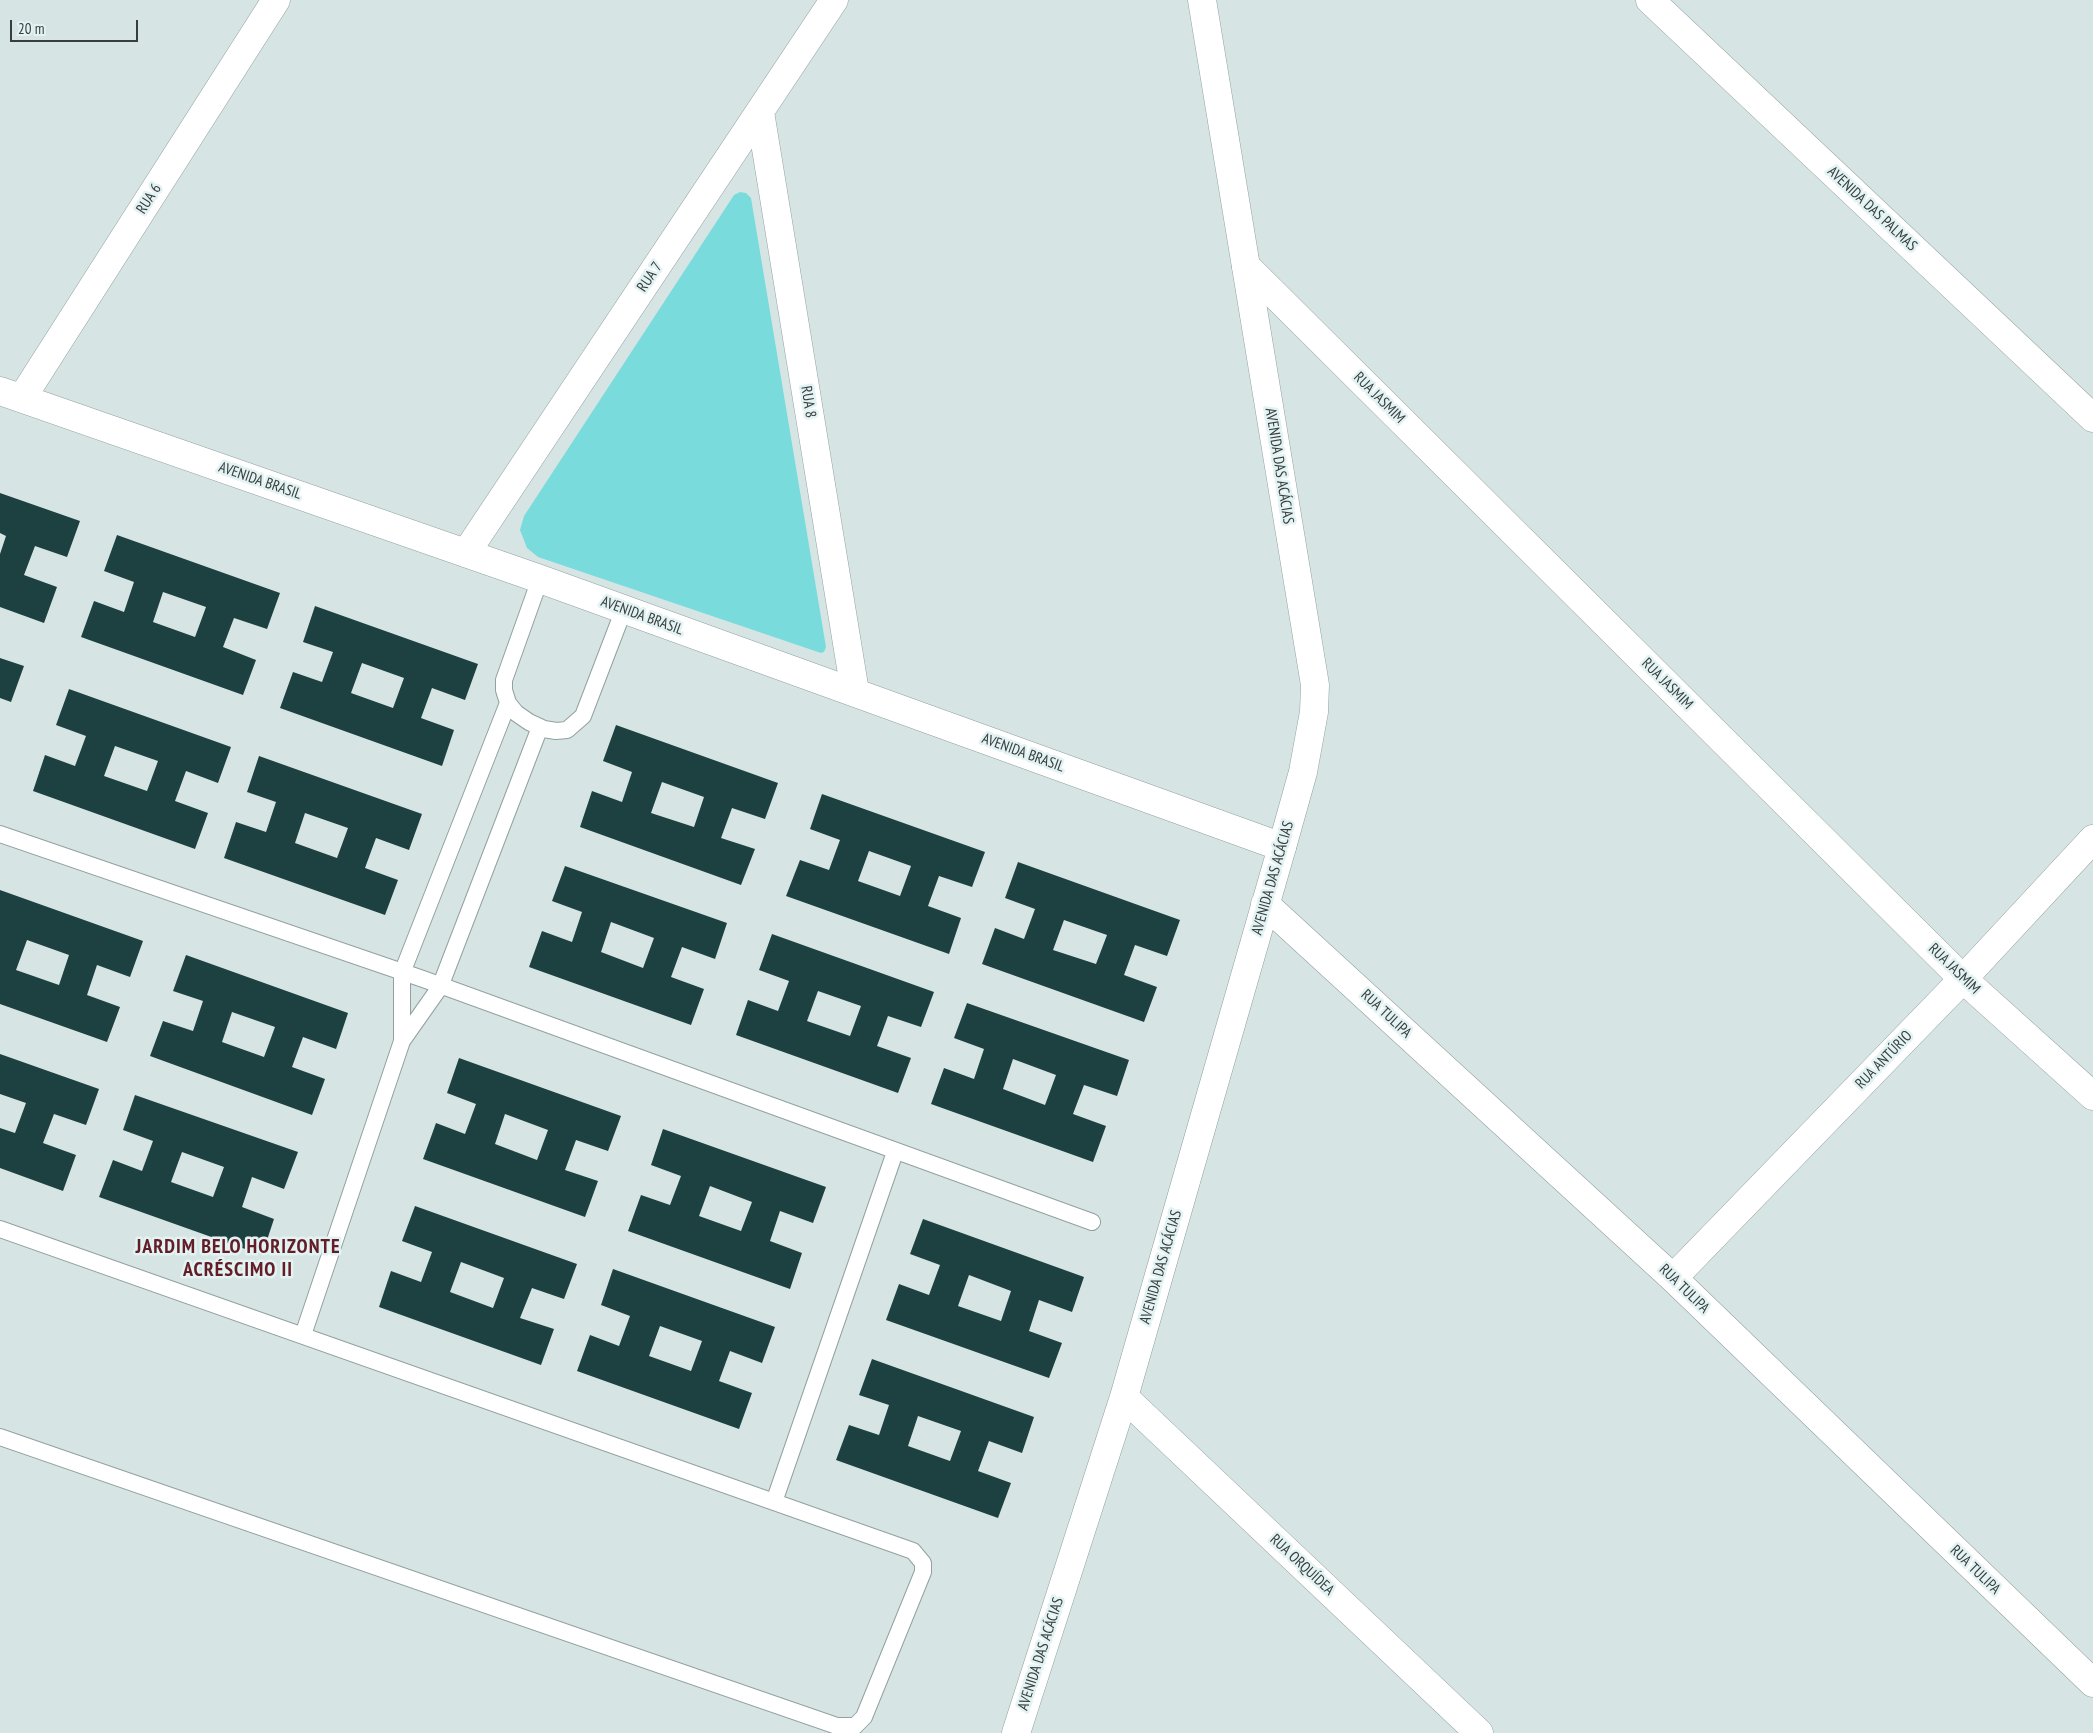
<!DOCTYPE html>
<html>
<head>
<meta charset="utf-8">
<style>
  body { margin:0 }
  #map { position:relative; width:2093px; height:1733px; overflow:hidden; background:#d6e5e4; font-family:"PT Sans Narrow",sans-serif }
  canvas { display:block }
  .scale { position:absolute; left:10px; top:20px; width:128px; height:22px; box-sizing:border-box; border:2px solid #383e3e; border-top:0; padding-left:6px; font-size:15px; line-height:18px; white-space:nowrap; color:#383e3e; -webkit-text-stroke:4px #e3f2f2; paint-order:stroke }
</style>
</head>
<body>
<div id="map">
<canvas width="2093" height="1733"></canvas>
<div class="scale">20 m</div>
</div>
<script>
const g = document.querySelector('canvas').getContext('2d');
g.lineJoin = 'round';
function fillPath(path, color) { g.fillStyle = color; g.fill(path, 'evenodd'); }
const poly = rows => new Path2D(rows.map(r => 'M' + r).join(''));
function trace(path, color, width, dash) { g.strokeStyle = color; g.lineWidth = width; g.lineCap = dash ? 'butt' : 'round'; g.setLineDash(dash || []); g.stroke(path); }
function drawText(font, color, halo, rows, align = 'center') {
  g.font = font + ' "PT Sans Narrow",sans-serif'; g.lineWidth = 5; g.setLineDash([]); g.textBaseline = 'middle'; g.strokeStyle = halo; g.fillStyle = color; for (const [text, x, y, turn = 0] of rows) {
    g.save(); g.translate(x, y); g.rotate((+turn || 0) * Math.PI / 180); g.textAlign = isNaN(turn) ? turn : align; if (halo) g.strokeText(text, 0, 0); g.fillText(text, 0, 0); g.restore();
  }
}
const green = poly([
  [740,192,746,193,751,198,826,647,824,652,821,653,538,557,527,548,520,530,524,516,734,195]
]);
const building = poly([
  [0,493,80,521,67,557,35,546,24,575,57,587,44,623,0,607,0,554,6,536,0,533],
  [117,535,280,593,267,629,234,618,223,647,256,660,243,695,81,637,94,601,124,612,134,582,104,571],
  [163,592,206,607,195,637,153,622],
  [315,606,478,664,465,700,432,688,421,718,454,730,442,766,280,708,293,672,322,682,333,652,303,642],
  [362,663,404,678,393,708,351,693],
  [0,658,24,666,11,702,0,698],
  [69,689,231,747,218,783,186,771,175,801,208,813,195,849,33,791,45,755,75,766,86,736,56,725],
  [115,746,158,761,147,791,104,776],
  [616,725,778,783,765,819,732,808,721,838,755,849,741,885,580,827,592,791,622,802,632,772,603,761],
  [662,782,704,797,694,827,651,813],
  [259,756,422,814,409,850,376,838,365,868,398,880,385,915,224,858,236,822,266,832,276,802,247,792],
  [305,813,348,828,337,858,295,843],
  [822,794,985,852,972,887,939,876,928,906,961,918,949,954,786,896,800,860,829,870,840,840,810,829],
  [869,851,911,866,900,896,858,881],
  [1018,862,1180,920,1167,956,1135,945,1124,975,1157,987,1144,1022,982,964,995,928,1024,939,1035,909,1005,898],
  [1064,920,1107,935,1096,964,1053,950],
  [565,866,727,923,715,959,682,947,671,977,704,989,691,1025,529,967,542,931,572,942,582,912,552,901],
  [611,922,654,938,643,968,601,952],
  [0,890,143,941,130,977,97,965,87,995,120,1007,107,1042,0,1004],
  [27,940,69,955,59,985,16,970],
  [772,934,934,992,921,1027,888,1016,877,1046,911,1058,898,1093,736,1035,748,1000,778,1011,789,981,759,970],
  [818,991,861,1006,850,1036,807,1021],
  [186,955,348,1013,336,1049,303,1037,292,1067,325,1079,312,1115,150,1056,163,1021,193,1031,203,1001,173,991],
  [232,1012,275,1027,264,1057,222,1042],
  [967,1003,1129,1060,1117,1096,1084,1085,1073,1114,1106,1126,1093,1162,931,1104,944,1068,974,1079,984,1049,954,1038],
  [1013,1059,1056,1075,1045,1105,1003,1089],
  [0,1054,99,1089,86,1125,54,1114,43,1143,76,1155,63,1191,0,1168,0,1128,15,1133,26,1103,0,1094],
  [459,1058,621,1116,608,1151,576,1140,565,1170,598,1181,585,1217,423,1159,436,1123,465,1134,476,1104,447,1093],
  [505,1114,548,1130,537,1160,495,1144],
  [135,1095,298,1152,284,1189,252,1177,242,1207,274,1219,262,1255,99,1197,113,1160,142,1171,153,1141,123,1130],
  [182,1152,224,1167,213,1197,171,1182],
  [663,1129,826,1187,813,1223,780,1211,770,1241,802,1253,790,1289,628,1231,641,1195,670,1205,681,1176,651,1165],
  [710,1186,752,1202,741,1231,699,1216],
  [415,1206,577,1264,564,1299,532,1288,520,1318,554,1329,541,1365,379,1307,391,1271,421,1282,432,1252,402,1241],
  [461,1262,504,1278,493,1308,450,1292],
  [923,1219,1084,1277,1072,1312,1039,1300,1029,1331,1062,1343,1049,1378,886,1320,899,1284,929,1295,940,1265,910,1254],
  [969,1275,1011,1291,1001,1321,958,1306],
  [613,1269,775,1327,762,1363,730,1351,719,1381,752,1393,739,1429,577,1371,590,1335,619,1346,630,1316,601,1305],
  [660,1326,702,1341,691,1371,649,1356],
  [872,1359,1034,1417,1022,1453,989,1441,978,1471,1011,1483,998,1518,836,1460,849,1425,879,1435,889,1405,859,1395],
  [918,1416,961,1431,950,1461,908,1446]
]);
const lane = poly([
  [540,579,504,680,504,690,508,703,516,713,529,722,544,729,556,731,567,730,583,716,624,609],
  [0,834,423,979,1092,1222],
  [402,1041,402,973,508,703],
  [0,1229,913,1551,923,1563,923,1572,864,1717,855,1726,837,1726,0,1437],
  [303,1335,402,1041,440,987,540,727],
  [774,1502,895,1152]
]);
const street = poly([
  [1650,0,2093,418],
  [760,112,855,692],
  [1246,266,1963,979,2093,1096],
  [22,398,276,0],
  [466,553,834,0],
  [1265,904,1673,1278,2093,1683],
  [1673,1278,1963,979,2093,839],
  [1124,1397,1479,1733],
  [1016,1733,1124,1397,1282,847]
]);
const secondary = poly([
  [0,391,540,579,1282,847,1303,772,1314,712,1315,685,1202,0]
]);
const streetNames = [
  ["RUA 6",149,199,-57],
  ["AVENIDA DAS PALMAS",1872,209,43],
  ["RUA 7",650,277,-56],
  ["RUA JASMIM",1379,398,45],
  ["RUA 8",808,402,81],
  ["AVENIDA DAS ACÁCIAS",1279,466,81],
  ["AVENIDA BRASIL",260,481,19],
  ["AVENIDA BRASIL",642,616,20],
  ["RUA JASMIM",1667,684,45],
  ["AVENIDA BRASIL",1023,753,20],
  ["AVENIDA DAS ACÁCIAS",1273,878,-74],
  ["RUA JASMIM",1954,969,44],
  ["RUA TULIPA",1386,1014,43],
  ["RUA ANTÚRIO",1884,1060,-46],
  ["AVENIDA DAS ACÁCIAS",1161,1267,-74],
  ["RUA TULIPA",1684,1289,44],
  ["RUA ORQUÍDEA",1302,1565,43],
  ["RUA TULIPA",1975,1570,44],
  ["AVENIDA DAS ACÁCIAS",1041,1654,-72]
];
const districtNames = [
  ["JARDIM BELO HORIZONTE",238,1247],
  ["ACRÉSCIMO II",238,1270]
];
fillPath(green, '#7adbdc');
fillPath(building, '#1d4141');
trace(lane, '#92a0a0', 18);
trace(street, '#92a0a0', 29);
trace(secondary, '#92a0a0', 29);
trace(lane, '#fff', 16);
trace(street, '#fff', 28);
trace(secondary, '#fff', 28);
drawText('15px', '#383e3e', '#e3f2f2', streetNames);
g.letterSpacing = '1px';
drawText('bold 20px', '#631d27', '#e3f2f2', districtNames);
g.letterSpacing = '0px';
</script>
</body>
</html>
